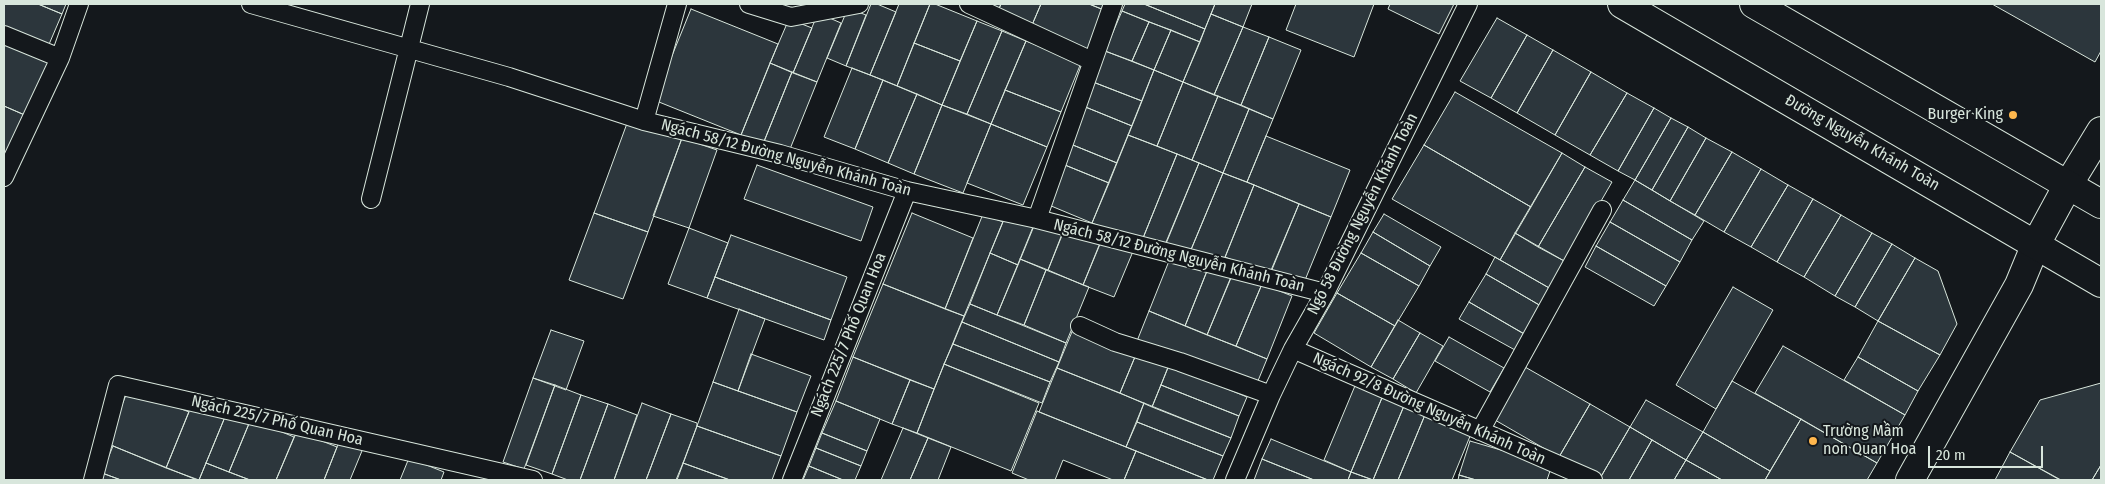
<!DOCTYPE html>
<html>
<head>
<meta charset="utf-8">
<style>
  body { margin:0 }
  #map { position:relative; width:2105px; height:484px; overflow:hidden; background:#14181c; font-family:"Fira Sans Condensed",sans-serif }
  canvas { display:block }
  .frame { position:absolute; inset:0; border:5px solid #d8e6dc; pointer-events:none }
  .scale { position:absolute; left:1928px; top:446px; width:115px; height:22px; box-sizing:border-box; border:2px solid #d8e6dc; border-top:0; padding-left:6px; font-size:15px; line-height:18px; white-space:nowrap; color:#d8e6dc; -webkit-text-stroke:4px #14181c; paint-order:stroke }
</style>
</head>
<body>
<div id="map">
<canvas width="2105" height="484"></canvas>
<div class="frame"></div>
<div class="scale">20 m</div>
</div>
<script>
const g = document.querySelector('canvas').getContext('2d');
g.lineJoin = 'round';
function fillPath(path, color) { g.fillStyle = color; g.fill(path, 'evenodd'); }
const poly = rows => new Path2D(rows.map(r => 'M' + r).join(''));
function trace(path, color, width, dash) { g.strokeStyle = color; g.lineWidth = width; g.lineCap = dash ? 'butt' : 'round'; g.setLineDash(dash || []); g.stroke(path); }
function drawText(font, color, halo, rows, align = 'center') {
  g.font = font + ' "Fira Sans Condensed",sans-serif'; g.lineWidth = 4; g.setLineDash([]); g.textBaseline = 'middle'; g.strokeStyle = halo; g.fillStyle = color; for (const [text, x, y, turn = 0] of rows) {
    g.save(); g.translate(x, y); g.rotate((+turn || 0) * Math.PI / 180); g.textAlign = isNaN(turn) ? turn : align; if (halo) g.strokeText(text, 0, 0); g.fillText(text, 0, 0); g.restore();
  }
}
const building = poly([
  [4,4,38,4,62,14,47,49,4,30,4,4],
  [38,4,66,4,62,14,38,4],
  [871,4,877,4,896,12,870,75,846,66,871,4],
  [899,4,930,4,897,86,870,75,899,4],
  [930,4,935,4,977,21,960,61,914,43,930,4],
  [979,4,1001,4,998,11,979,4],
  [1001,4,1041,4,1032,25,998,11,1001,4],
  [1041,4,1089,4,1104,10,1087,50,1032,25,1041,4],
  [1089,4,1106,4,1104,10,1089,4],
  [1125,4,1144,4,1205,29,1200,42,1122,11,1125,4],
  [1144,4,1215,4,1205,29,1144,4],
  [1215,4,1252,4,1243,27,1211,14,1215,4],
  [1296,4,1374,4,1354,57,1286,30,1296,4],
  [1390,4,1454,4,1439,34,1388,9,1390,4],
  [1992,4,2101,4,2101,51,2095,62,1992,4],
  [848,8,866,15,846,66,827,58,848,8],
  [691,9,778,44,741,135,654,100,691,9],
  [1122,11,1149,22,1132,61,1105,51,1122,11],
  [818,13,841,23,817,82,793,73,818,13],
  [1211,14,1243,27,1214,95,1183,82,1211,14],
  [1497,18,1527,35,1491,98,1460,81,1497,18],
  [789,19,812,28,793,73,770,63,789,19],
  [977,21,1002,31,967,114,942,105,977,21],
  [1149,22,1171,30,1154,70,1132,61,1149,22],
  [1243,27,1269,37,1241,105,1214,95,1243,27],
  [1171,30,1200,42,1183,82,1154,70,1171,30],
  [1002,31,1026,41,991,124,967,114,1002,31],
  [1527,35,1553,50,1517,113,1491,98,1527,35],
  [1269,37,1301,50,1273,119,1241,105,1269,37],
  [4,41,53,62,27,116,4,106,4,41],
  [1026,41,1081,63,1061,112,1005,90,1026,41],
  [914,43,960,61,942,105,897,86,914,43],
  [1553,50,1591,72,1555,135,1517,113,1553,50],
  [1105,51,1154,70,1142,101,1093,82,1105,51],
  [770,63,792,72,763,144,741,135,770,63],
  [852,68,883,80,855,149,824,137,852,68],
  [1154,70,1183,82,1157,146,1128,135,1154,70],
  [792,72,817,82,788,154,763,144,792,72],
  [1591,72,1627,93,1590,155,1555,135,1591,72],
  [883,80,917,94,888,163,855,149,883,80],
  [1093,82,1142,101,1132,126,1083,106,1093,82],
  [1183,82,1218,96,1192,160,1157,146,1183,82],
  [1005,90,1061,112,1047,147,991,124,1005,90],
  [1455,92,1562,153,1531,207,1424,145,1455,92],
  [1627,93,1654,108,1618,171,1590,155,1627,93],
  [917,94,942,105,914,174,888,163,917,94],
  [1218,96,1249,109,1223,173,1192,160,1218,96],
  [942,105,991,124,963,193,914,174,942,105],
  [4,106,27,116,4,167,4,106],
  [1083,106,1132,126,1117,163,1068,143,1083,106],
  [1654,108,1671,118,1635,180,1618,171,1654,108],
  [1249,109,1273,119,1247,182,1223,173,1249,109],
  [629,118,682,138,648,232,594,213,629,118],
  [1671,118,1688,127,1652,190,1635,180,1671,118],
  [991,124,1047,147,1023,205,967,183,991,124],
  [1688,127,1706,138,1670,201,1652,190,1688,127],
  [1128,135,1177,154,1141,243,1092,223,1128,135],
  [1266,136,1350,170,1331,217,1247,182,1266,136],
  [682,138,717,150,689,228,653,216,682,138],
  [1706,138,1732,152,1695,215,1670,201,1706,138],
  [1068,143,1117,163,1109,183,1060,163,1068,143],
  [1424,145,1531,207,1500,260,1392,199,1424,145],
  [1732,152,1761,169,1724,232,1695,215,1732,152],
  [1562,153,1585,167,1538,247,1515,233,1562,153],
  [1177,154,1199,163,1163,251,1141,243,1177,154],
  [1060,163,1109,183,1092,223,1044,203,1060,163],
  [1199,163,1223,173,1188,257,1164,247,1199,163],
  [757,165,873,207,861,241,744,199,757,165],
  [1585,167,1612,182,1566,262,1538,247,1585,167],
  [1761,169,1788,185,1751,247,1724,232,1761,169],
  [1223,173,1254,185,1222,265,1190,252,1223,173],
  [1635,180,1704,221,1692,240,1623,200,1635,180],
  [1254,185,1299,204,1269,275,1225,257,1254,185],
  [1788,185,1813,199,1777,262,1751,247,1788,185],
  [1813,199,1841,215,1804,277,1777,262,1813,199],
  [1623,200,1692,240,1680,262,1610,222,1623,200],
  [1299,204,1331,217,1303,285,1271,272,1299,204],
  [594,213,648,232,623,299,569,280,594,213],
  [912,213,973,238,945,309,883,284,912,213],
  [983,214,1003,222,964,316,945,309,983,214],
  [1006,214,1034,226,1018,265,990,253,1006,214],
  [1384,214,1441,247,1430,266,1373,232,1384,214],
  [1841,215,1872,233,1835,296,1804,277,1841,215],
  [1035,222,1063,233,1048,270,1020,259,1035,222],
  [1610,222,1680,262,1666,286,1596,246,1610,222],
  [689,228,728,243,707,298,668,284,689,228],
  [1064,229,1100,243,1083,285,1048,270,1064,229],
  [1373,232,1430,266,1419,286,1361,253,1373,232],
  [1515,233,1566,262,1551,289,1500,260,1515,233],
  [1872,233,1892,244,1855,307,1835,296,1872,233],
  [731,235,847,277,831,320,715,277,731,235],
  [1103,237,1134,249,1114,297,1083,285,1103,237],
  [1892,244,1915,258,1878,321,1855,307,1892,244],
  [1596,246,1666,286,1654,306,1585,267,1596,246],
  [990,253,1018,265,997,315,970,304,990,253],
  [1361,253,1419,286,1395,326,1337,293,1361,253],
  [1171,256,1207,271,1185,326,1149,311,1171,256],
  [1495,257,1551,289,1541,306,1486,274,1495,257],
  [1915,258,1938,271,1957,324,1940,355,1878,321,1915,258],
  [1020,259,1046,270,1024,325,997,315,1020,259],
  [1046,270,1089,287,1066,343,1024,325,1046,270],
  [1207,271,1231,278,1207,335,1185,326,1207,271],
  [1233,272,1262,284,1236,346,1207,335,1233,272],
  [1486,274,1541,306,1528,336,1469,302,1486,274],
  [715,277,831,320,824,340,707,298,715,277],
  [883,284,964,316,934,389,853,357,883,284],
  [1262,284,1292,296,1267,359,1236,346,1262,284],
  [1733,287,1773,310,1716,409,1676,385,1733,287],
  [1337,293,1395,326,1371,367,1314,333,1337,293],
  [1469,302,1524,334,1515,350,1459,319,1469,302],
  [970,304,1066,343,1059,362,962,322,970,304],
  [739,309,765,319,738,391,713,382,739,309],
  [1149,311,1267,359,1255,388,1137,341,1149,311],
  [1398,320,1420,333,1393,379,1371,367,1398,320],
  [1878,321,1940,355,1918,391,1858,357,1878,321],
  [962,322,1059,362,1050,382,953,344,962,322],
  [1074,327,1137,352,1120,393,1057,368,1074,327],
  [551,330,584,341,566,390,533,378,551,330],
  [1420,333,1443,346,1416,393,1393,379,1420,333],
  [1449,337,1504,368,1490,392,1435,361,1449,337],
  [953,344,1050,382,1042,403,944,364,953,344],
  [1783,346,1905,415,1877,463,1755,393,1783,346],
  [1137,352,1169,365,1152,407,1120,393,1137,352],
  [751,354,811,376,797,412,738,391,751,354],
  [853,357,910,380,892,424,836,401,853,357],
  [1858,357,1918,391,1905,415,1844,380,1858,357],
  [944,364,1039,403,1011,471,917,433,944,364],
  [1169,365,1247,397,1239,416,1161,385,1169,365],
  [1525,367,1590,404,1559,457,1495,420,1525,367],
  [1057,368,1144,403,1126,447,1039,412,1057,368],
  [533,378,555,385,524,469,503,462,533,378],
  [910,380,934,389,917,433,892,424,910,380],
  [1357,381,1384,393,1351,472,1324,460,1357,381],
  [1732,381,1801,419,1770,471,1703,432,1732,381],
  [713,382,797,412,781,456,697,426,713,382],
  [2101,383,2101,465,2092,480,2061,480,2010,452,2040,400,2101,383],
  [555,385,581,395,552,474,526,465,555,385],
  [1161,385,1239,416,1231,438,1152,407,1161,385],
  [129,388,189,412,166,468,106,443,129,388],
  [1384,393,1406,401,1373,480,1351,472,1384,393],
  [581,395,608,404,580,480,568,480,552,474,581,395],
  [1646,400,1703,432,1686,460,1630,427,1646,400],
  [836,401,880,419,867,451,822,433,836,401],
  [1406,401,1427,410,1398,480,1373,480,1406,401],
  [642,403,671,414,646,480,614,480,642,403],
  [1144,403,1231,438,1223,456,1137,422,1144,403],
  [192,404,225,417,199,480,166,468,192,404],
  [608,404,637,415,614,480,580,480,608,404],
  [1590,404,1630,427,1599,480,1559,457,1590,404],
  [1427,410,1473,429,1452,480,1398,480,1427,410],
  [1037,411,1136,451,1124,480,1113,480,1063,460,1055,480,1029,480,1012,473,1037,411],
  [227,412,250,421,229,472,206,463,227,412],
  [671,414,697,423,697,426,677,480,646,480,671,414],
  [251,419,294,437,276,480,250,480,229,472,251,419],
  [1801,419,1877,463,1867,480,1765,480,1801,419],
  [1137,422,1223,456,1213,480,1208,480,1126,447,1137,422],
  [697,426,781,456,772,480,730,480,683,463,697,426],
  [1630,427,1652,440,1629,480,1599,480,1630,427],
  [903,428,928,438,910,480,881,480,903,428],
  [297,431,337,447,324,480,276,480,297,431],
  [1703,432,1770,471,1765,480,1722,480,1686,460,1703,432],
  [822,433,867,451,861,466,816,448,822,433],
  [341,437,364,446,350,480,324,480,341,437],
  [928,438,951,447,938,480,910,480,928,438],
  [1271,439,1351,472,1348,480,1314,480,1262,459,1271,439],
  [1652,440,1686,460,1674,480,1629,480,1652,440],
  [1470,441,1552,465,1547,480,1476,480,1459,475,1470,441],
  [113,446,197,480,121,480,102,473,113,446],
  [816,448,861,466,855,480,843,480,809,466,816,448],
  [1136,451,1208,480,1124,480,1136,451],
  [2010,452,2060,480,1995,480,2010,452],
  [409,458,444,472,441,480,400,480,409,458],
  [1262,459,1314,480,1254,480,1262,459],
  [1686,460,1722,480,1674,480,1686,460],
  [206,463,229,472,250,480,199,480,206,463],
  [683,463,730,480,676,480,683,463],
  [2101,465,2101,480,2092,480,2101,465],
  [809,466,843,480,803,480,809,466],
  [1351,472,1373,480,1348,480,1351,472],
  [102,473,121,480,99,480,102,473],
  [1459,475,1476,480,1458,480,1459,475]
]);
const service = poly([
  [251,4,509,77,644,121,780,154,907,191,1037,219,1325,293],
  [749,4,791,17,859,4],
  [969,4,1092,61],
  [4,35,60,58],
  [644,121,677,4],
  [4,177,60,58,79,4],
  [371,199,420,4],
  [1037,219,1113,4],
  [1080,326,1115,342,1180,362,1271,395],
  [1293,349,1593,480],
  [1480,431,1602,210],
  [93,480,118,385,533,480],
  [792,480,907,191],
  [1235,480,1271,395,1293,349,1325,293,1468,4]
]);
const minor = poly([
  [2068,185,2101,131],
  [1910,480,2019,285,2036,244]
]);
const secondary = poly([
  [1622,4,2101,283],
  [1754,4,2101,204],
  [2036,244,2068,185]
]);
const markers = [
  [2013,115,5,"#ffb74d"],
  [1813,441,5,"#ffb74d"]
];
const poiNames = [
  ["Burger King",2003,115],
  ["Trường Mầm",1823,432,"left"],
  ["non Quan Hoa",1823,450,"left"]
];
const streetNames = [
  ["Đường Nguyễn Khánh Toàn",1862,143,30],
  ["Ngách 58/12 Đường Nguyễn Khánh Toàn",786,158,15],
  ["Ngõ 58 Đường Nguyễn Khánh Toàn",1363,214,-63],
  ["Ngách 58/12 Đường Nguyễn Khánh Toàn",1179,256,14],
  ["Ngách 225/7 Phố Quan Hoa",849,335,-68],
  ["Ngách 92/8 Đường Nguyễn Khánh Toàn",1429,409,24],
  ["Ngách 225/7 Phố Quan Hoa",277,421,13]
];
fillPath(building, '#2c363c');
trace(building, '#d8e6dc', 1);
trace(service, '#d8e6dc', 20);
trace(minor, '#d8e6dc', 30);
trace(secondary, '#d8e6dc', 30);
trace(service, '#14181c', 18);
trace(minor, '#14181c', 28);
trace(secondary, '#14181c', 28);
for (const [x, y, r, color] of markers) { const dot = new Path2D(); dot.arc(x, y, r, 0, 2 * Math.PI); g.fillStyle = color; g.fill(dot); trace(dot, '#14181c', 2); }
drawText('16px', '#d8e6dc', '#14181c', poiNames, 'right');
drawText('16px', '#d8e6dc', '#14181c', streetNames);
</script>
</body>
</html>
